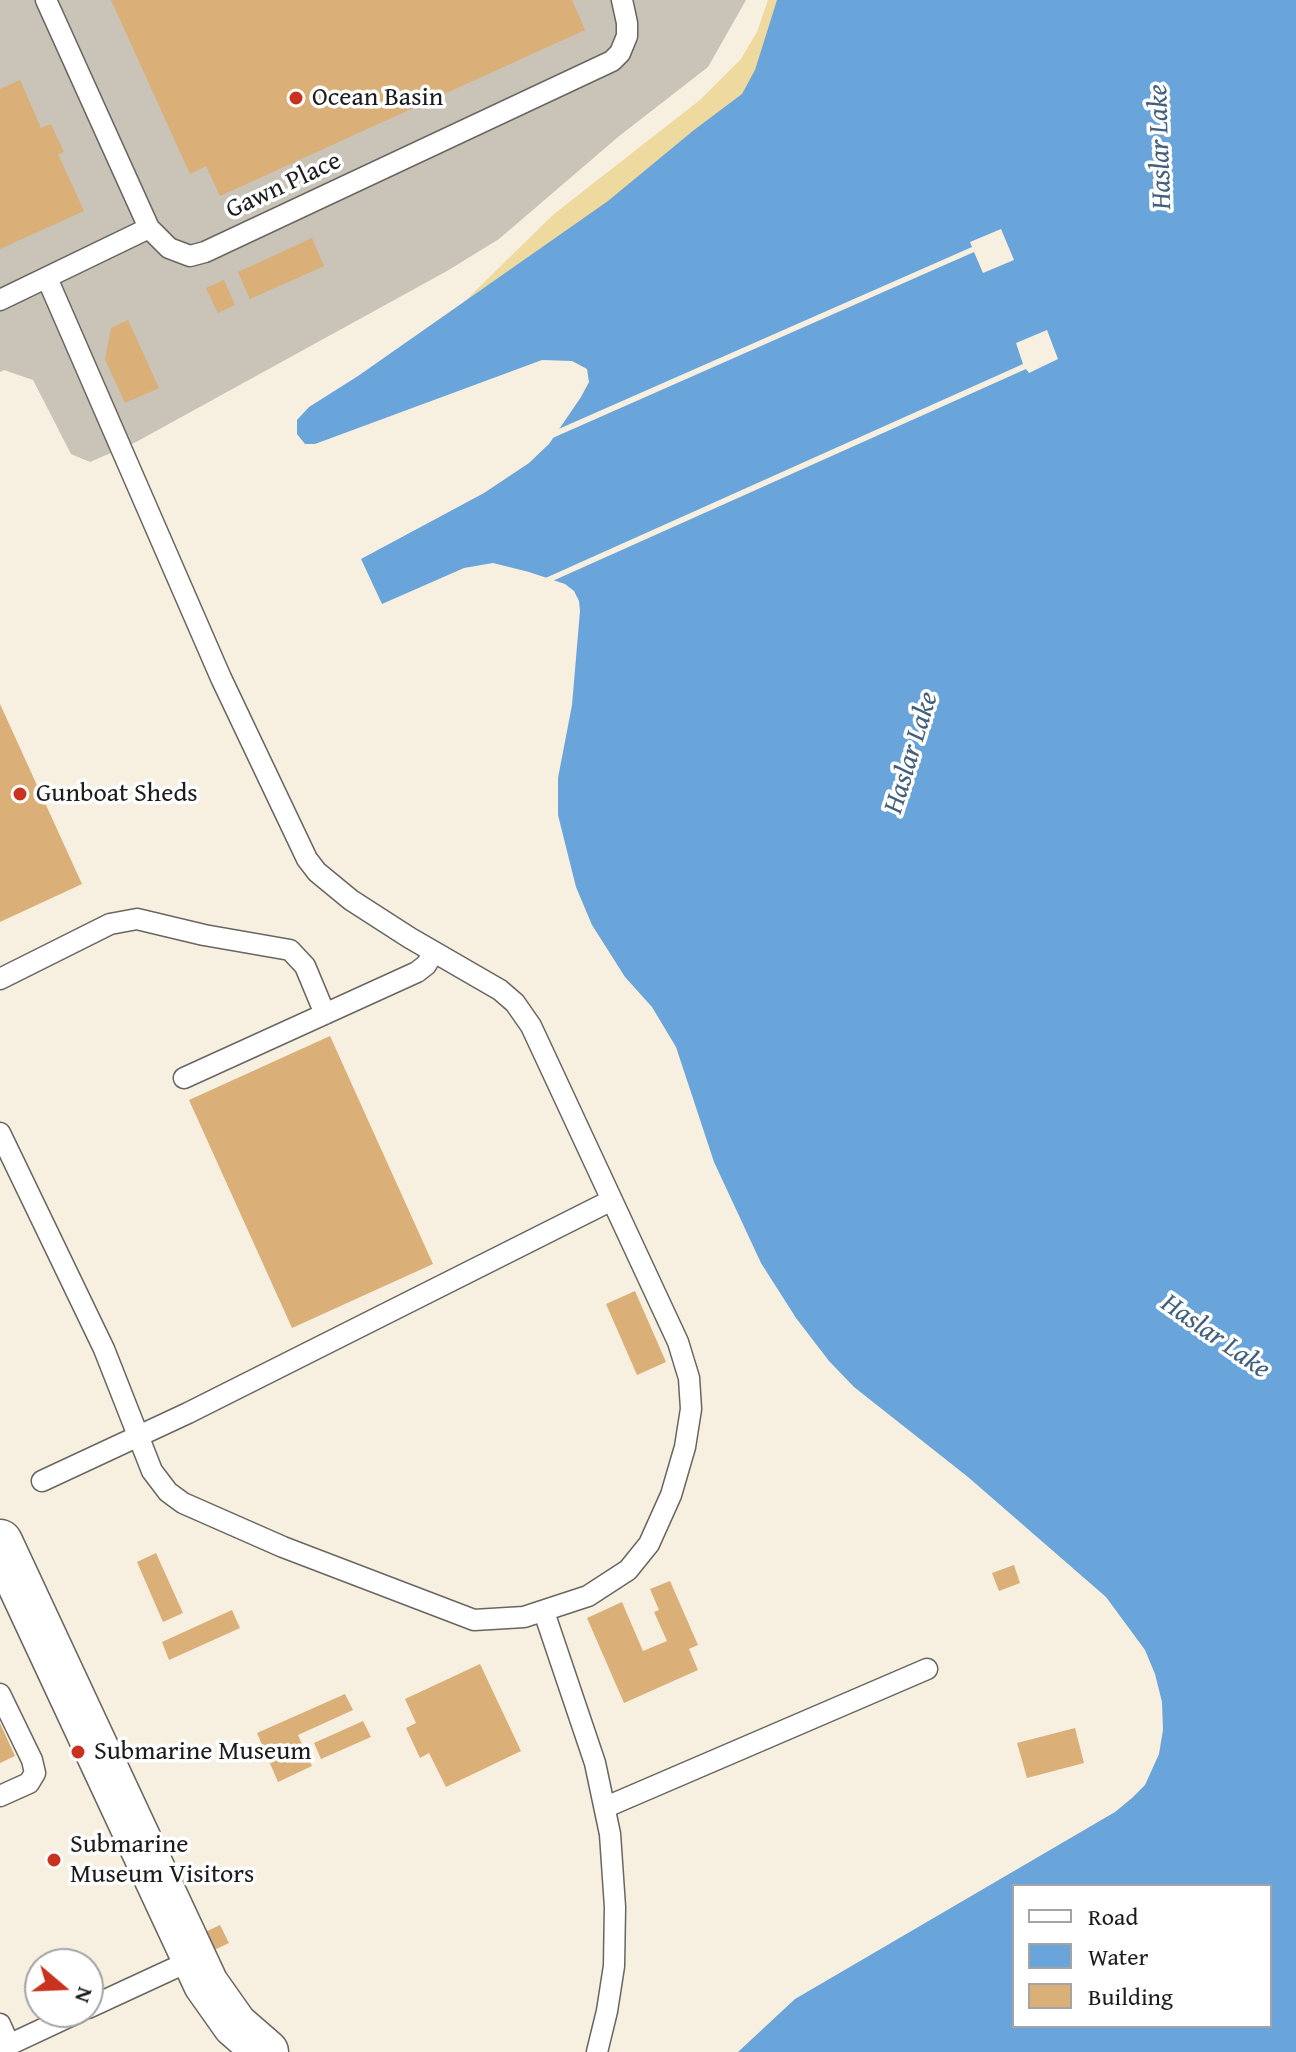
<!DOCTYPE html>
<html>
<head>
<meta charset="utf-8">
<style>
  body { margin:0 }
  #map { position:relative; width:1296px; height:2052px; overflow:hidden; background:#f7efdf; font-family:"Gentium Book Plus",serif }
  canvas { display:block }
  .legend { position:absolute; left:1012px; top:1884px; width:260px; height:144px; box-sizing:border-box; background:#fff; border:2px solid #a4a4a4; margin:0; padding:10px 14px; list-style:none; font-size:24px; color:#1c1c1c }
  .legend li { display:flex; align-items:center; gap:16px; height:40px }
  .legend b { width:40px; border:2px solid #a4a4a4 }
  .north { position:absolute; left:24px; top:1948px; width:80px; height:80px; box-sizing:border-box; background:#fff; border:2px solid #a4a4a4; border-radius:50%; rotate:109deg; font-size:22px; font-weight:700; line-height:32px; text-align:center; color:#1c1c1c }
  .north::after { content:''; display:block; margin:auto; width:28px; height:36px; background:#c8321e; clip-path:polygon(50% 0,100% 100%,50% 72%,0 100%) }
</style>
</head>
<body>
<div id="map">
<canvas width="1296" height="2052"></canvas>
<ul class="legend">
<li><b style="height:10px;background:#fff"></b>Road</li>
<li><b style="height:22px;background:#69a5da"></b>Water</li>
<li><b style="height:22px;background:#dab078"></b>Building</li>
</ul>
<div class="north">N</div>
</div>
<script>
const g = document.querySelector('canvas').getContext('2d');
g.lineJoin = 'round';
function fillPath(path, color) { g.fillStyle = color; g.fill(path, 'evenodd'); }
const poly = rows => new Path2D(rows.map(r => 'M' + r).join(''));
function trace(path, color, width, dash) { g.strokeStyle = color; g.lineWidth = width; g.lineCap = dash ? 'butt' : 'round'; g.setLineDash(dash || []); g.stroke(path); }
function drawText(font, color, halo, rows, align = 'center') {
  g.font = font + ' "Gentium Book Plus",serif'; g.lineWidth = 7; g.setLineDash([]); g.textBaseline = 'middle'; g.strokeStyle = halo; g.fillStyle = color; for (const [text, x, y, turn = 0] of rows) {
    g.save(); g.translate(x, y); g.rotate((+turn || 0) * Math.PI / 180); g.textAlign = isNaN(turn) ? turn : align; if (halo) g.strokeText(text, 0, 0); g.fillText(text, 0, 0); g.restore();
  }
}
const industrial = poly([
  [0,0,746,0,708,67,618,137,499,239,447,271,136,442,90,462,71,454,33,380,4,370,0,372]
]);
const sand = poly([
  [768,0,825,0,795,73,464,302,554,214,700,100,741,59,757,32]
]);
const water = poly([
  [777,0,1296,0,1296,2052,738,2052,795,1999,1115,1812,1132,1798,1145,1785,1159,1754,1163,1730,1162,1702,1155,1674,1145,1650,1106,1597,968,1477,854,1387,829,1361,796,1318,761,1263,714,1162,676,1047,652,1007,625,977,592,925,576,887,558,815,558,778,572,705,580,611,579,601,574,591,565,584,529,572,493,563,464,568,382,604,361,559,484,493,529,463,549,444,581,397,589,382,587,369,572,361,542,360,315,444,305,444,297,434,297,420,309,407,358,376,608,201,694,130,742,94,755,70],
  [1014,1886,1270,1886,1270,2026,1014,2026]
]);
const pier = poly([
  [1001,229,1014,260,983,273,974,252,548,440,554,431,972,247,970,242],
  [1047,330,1058,359,1029,373,1026,369,548,583,541,580,1023,364,1016,343]
]);
const building = poly([
  [111,0,572,0,585,30,220,196,206,166,190,174],
  [20,80,41,128,51,124,64,152,58,154,84,211,0,249,0,89],
  [312,238,324,266,250,299,238,272],
  [224,280,235,305,218,313,206,288],
  [128,320,159,388,125,403,105,359,111,328],
  [0,704,82,884,0,922],
  [330,1036,433,1264,292,1328,189,1100],
  [635,1291,666,1362,637,1375,606,1304],
  [156,1553,183,1613,163,1622,137,1562],
  [1014,1565,1020,1583,999,1591,992,1573],
  [670,1581,698,1645,689,1649,698,1670,624,1703,587,1618,622,1602,643,1651,667,1641,654,1612,659,1610,650,1589],
  [232,1610,240,1628,169,1660,162,1642],
  [480,1664,521,1751,446,1787,429,1753,420,1758,406,1728,416,1723,405,1699],
  [345,1694,353,1710,298,1735,312,1766,278,1782,257,1733],
  [363,1721,371,1737,321,1759,314,1743],
  [0,1723,15,1756,0,1763],
  [1075,1728,1084,1763,1027,1778,1017,1743],
  [220,1925,229,1943,212,1951,203,1933]
]);
const service = poly([
  [46,0,149,228,169,248,190,256,205,252,612,61,620,53,627,36,627,23,622,0],
  [0,300,149,228],
  [0,979,110,924,137,919,204,935,290,950,305,966,325,1014],
  [184,1078,417,972,426,965,434,952],
  [0,1133,104,1349,152,1471,168,1492,183,1503,283,1547,474,1620,524,1617,588,1596,628,1570,649,1544,671,1495,685,1447,691,1409,689,1378,678,1342,531,1026,515,1003,500,990,410,938,351,900,317,872,307,859,221,678,47,278],
  [42,1481,188,1413,612,1200],
  [544,1612,595,1763,610,1834,615,1907,614,1966,607,2011,597,2052],
  [0,1694,32,1760,35,1773,29,1783,0,1796],
  [606,1807,927,1669],
  [88,2008,194,1959],
  [0,2024,9,2044],
  [0,2049,79,2012]
]);
const tertiary = poly([
  [0,1542,206,1984,235,2025,266,2052]
]);
const markers = [
  [296,98,8,"#c8321e"],
  [20,794,8,"#c8321e"],
  [78,1752,8,"#c8321e"],
  [54,1860,8,"#c8321e"]
];
const poiNames = [
  ["Ocean Basin",312,98],
  ["Gunboat Sheds",36,794],
  ["Submarine Museum",94,1752],
  ["Submarine",70,1845],
  ["Museum Visitors",70,1875]
];
const streetNames = [
  ["Gawn Place",284,186,-25]
];
const waterNames = [
  ["Haslar Lake",1161,147,-92],
  ["Haslar Lake",912,753,-73],
  ["Haslar Lake",1215,1337,35]
];
fillPath(industrial, '#c9c3b8');
fillPath(sand, '#eeda9e');
fillPath(water, '#69a5da');
fillPath(pier, '#f7efdf');
fillPath(building, '#dab078');
trace(service, '#696660', 23);
trace(tertiary, '#696660', 47);
trace(service, '#fff', 20);
trace(tertiary, '#fff', 44);
for (const [x, y, r, color] of markers) { const dot = new Path2D(); dot.arc(x, y, r, 0, 2 * Math.PI); g.fillStyle = color; g.fill(dot); trace(dot, '#fff', 3); }
drawText('26px', '#1c1c1c', '#fff', poiNames, 'left');
drawText('26px', '#1c1c1c', '#fff', streetNames);
drawText('italic 28px', '#42607b', '#fff', waterNames);
</script>
</body>
</html>
